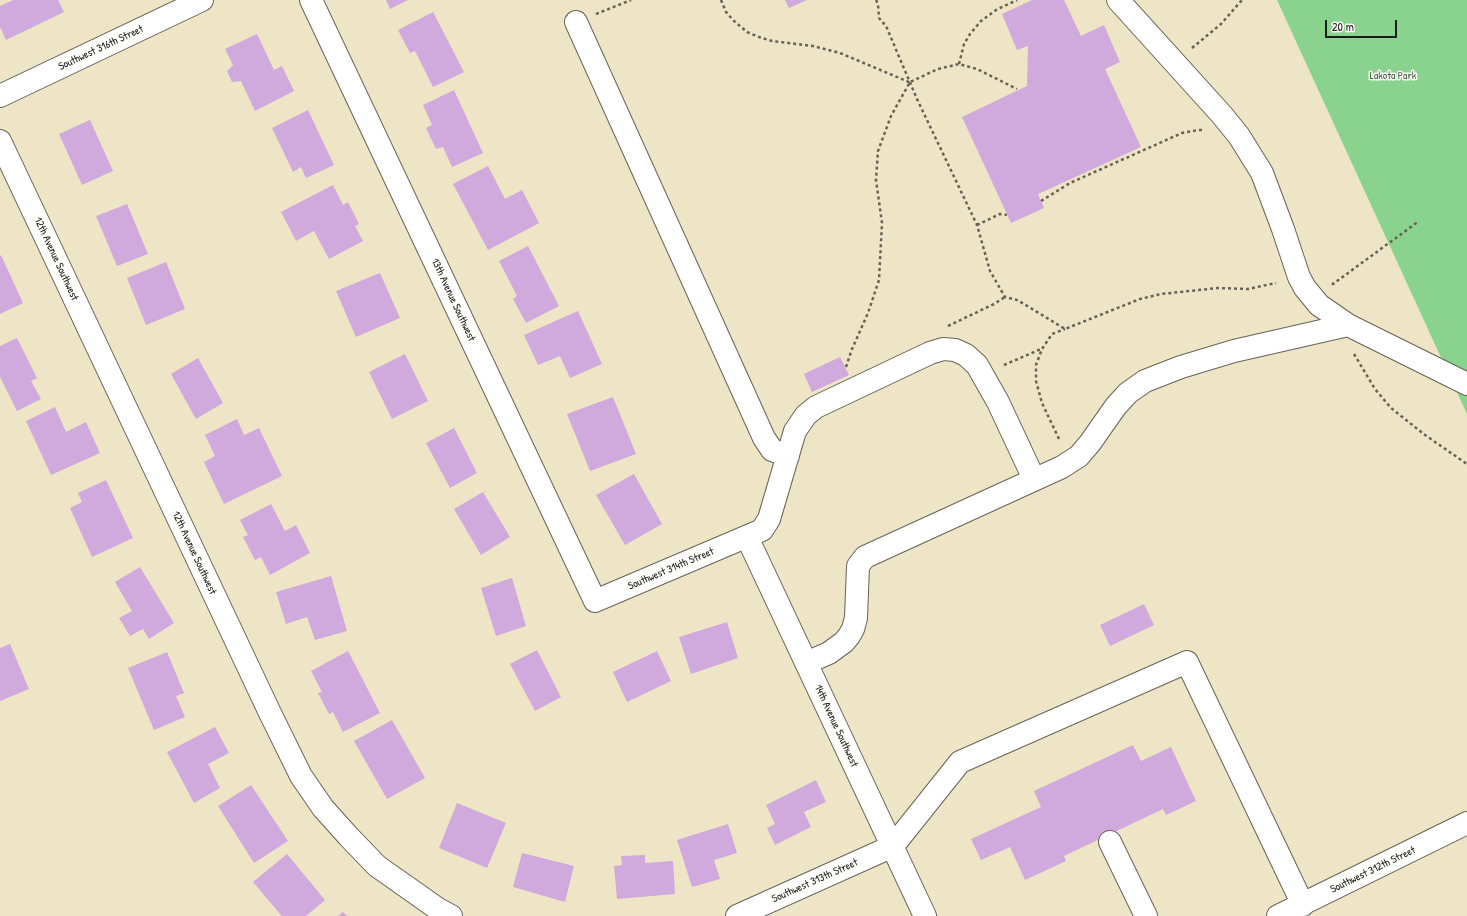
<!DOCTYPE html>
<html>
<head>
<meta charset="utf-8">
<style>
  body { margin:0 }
  #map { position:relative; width:1467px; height:916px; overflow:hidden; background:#eee5c7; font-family:"Patrick Hand",sans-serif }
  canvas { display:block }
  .scale { position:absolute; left:1325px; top:20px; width:72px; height:18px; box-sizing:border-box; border:2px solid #1c1c1c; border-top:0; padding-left:5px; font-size:12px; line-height:14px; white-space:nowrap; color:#1c1c1c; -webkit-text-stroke:3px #fdfcf7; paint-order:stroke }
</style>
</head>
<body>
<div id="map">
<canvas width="1467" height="916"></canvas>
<div class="scale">20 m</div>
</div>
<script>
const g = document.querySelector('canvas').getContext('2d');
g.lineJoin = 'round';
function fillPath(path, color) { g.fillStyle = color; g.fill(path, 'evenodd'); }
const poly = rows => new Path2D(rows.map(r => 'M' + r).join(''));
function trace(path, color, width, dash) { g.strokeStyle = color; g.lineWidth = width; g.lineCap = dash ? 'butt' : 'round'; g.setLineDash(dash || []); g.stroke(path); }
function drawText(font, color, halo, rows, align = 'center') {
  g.font = font + ' "Patrick Hand",sans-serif'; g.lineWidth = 3; g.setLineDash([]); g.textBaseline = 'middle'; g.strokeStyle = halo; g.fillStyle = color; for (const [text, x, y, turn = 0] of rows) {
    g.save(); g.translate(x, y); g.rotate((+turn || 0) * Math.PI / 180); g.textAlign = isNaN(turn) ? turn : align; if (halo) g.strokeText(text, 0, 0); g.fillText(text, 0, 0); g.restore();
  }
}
const green = poly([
  [1277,0,1467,0,1467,414,1449,375]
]);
const building = poly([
  [13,0,58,0,64,12,6,40,0,27,0,6],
  [386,0,408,0,390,9],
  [785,0,807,0,789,8],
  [1032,0,1064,0,1081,36,1104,25,1120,62,1105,69,1141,147,1038,194,1044,208,1011,223,962,117,1027,86,1028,46,1017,50,1002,14],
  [433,12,464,72,433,87,415,51,410,53,398,30],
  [257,34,274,70,282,66,294,91,255,111,241,81,232,82,227,71,233,65,225,49],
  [454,90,483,153,452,167,443,147,436,149,426,128,432,125,423,105],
  [308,110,334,165,306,178,301,167,293,172,272,128],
  [90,120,113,171,82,185,59,134],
  [488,166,505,199,522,190,539,223,488,250,453,184],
  [333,185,343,205,348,202,359,224,355,226,363,241,329,259,314,231,296,241,281,212],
  [127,204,148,254,117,266,96,216],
  [528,246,559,306,526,323,513,299,517,296,499,261],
  [1,255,23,303,0,314,0,256],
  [166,262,185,309,146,325,127,278],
  [380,273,400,318,356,337,336,291],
  [578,311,602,364,570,378,560,356,538,365,524,335],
  [17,338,37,378,31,381,41,399,17,411,0,377,0,346],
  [405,354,428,401,392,419,369,372],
  [840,357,849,375,812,392,804,374],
  [198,358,223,403,196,419,171,374],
  [613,397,636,454,590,471,567,414],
  [55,407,66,432,86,422,100,453,51,475,26,421],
  [237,419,244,435,259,428,282,476,224,504,204,462,215,456,205,435],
  [454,428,477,473,450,488,426,443],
  [634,474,662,524,625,545,596,495],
  [106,480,133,538,92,557,70,508,82,502,78,493],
  [483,492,510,537,481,555,454,509],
  [271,504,285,531,296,525,310,553,270,575,261,557,255,560,243,537,248,535,240,520],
  [140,567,174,623,149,639,143,629,130,636,119,618,132,611,115,582],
  [331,576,347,631,315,640,307,617,286,624,276,592],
  [512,578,526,626,496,636,481,588],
  [1144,604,1154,625,1110,646,1100,625],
  [727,622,738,658,691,674,679,637],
  [10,644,29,689,0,701,0,648],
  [537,650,561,697,535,711,510,664],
  [348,651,380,713,343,732,333,712,329,714,318,693,322,692,311,671],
  [657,651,671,681,627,702,613,672],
  [167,652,184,693,176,696,185,717,154,730,128,668],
  [392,720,425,778,387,799,354,741],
  [215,727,229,753,208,764,220,788,194,803,167,752],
  [1133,745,1141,761,1171,747,1196,801,1166,815,1163,809,1064,856,1066,861,1025,880,1010,847,981,860,971,839,1041,807,1034,791],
  [816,780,826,802,804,812,811,827,775,845,767,828,775,824,766,805],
  [251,785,288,841,254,863,218,806],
  [457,803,506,823,487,868,439,848],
  [728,824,737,853,714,860,720,879,692,887,677,840],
  [522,853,574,866,565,902,513,887],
  [287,854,325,900,306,916,282,916,253,882],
  [645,855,645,863,673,861,675,894,617,899,614,866,622,865,621,856],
  [343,912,347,916,338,916]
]);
const path = poly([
  [721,0,726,12,734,21,747,32,759,37,772,41,813,46,840,53,909,82],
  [876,0,878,4,879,18,886,26,917,99,977,225,990,271,1005,297,1017,300,1029,307,1065,329,1140,299,1161,294,1218,288,1248,289,1276,283],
  [596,14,631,0],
  [1192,48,1221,24,1242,0],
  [959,64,964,44,970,34,981,21,996,10,1017,0],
  [1041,201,1070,183,1182,133,1198,130,1204,130],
  [977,225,1000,214,1007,215],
  [1332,283,1333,284,1419,221],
  [948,326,994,304,1005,297],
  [1354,354,1375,389,1391,408,1425,435,1467,464],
  [1004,365,1041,349],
  [846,367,852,349,868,313,879,280,882,223,876,180,878,151,891,116,910,82,938,69,959,64,977,69,1017,89],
  [1059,439,1042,403,1036,381,1036,365,1042,349,1052,334,1065,329]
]);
const minor = poly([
  [311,0,595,601,762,530,769,519,795,431,806,415,816,407,930,353,943,349,955,350,966,355,977,365,998,402,1034,479],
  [1118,0,1222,115,1239,136,1262,173,1283,229,1299,277,1305,288,1319,305,1348,325,1467,384],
  [576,22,764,438,772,450,788,456],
  [0,96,202,0],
  [0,141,270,713,301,776,323,808,349,837,377,866,438,909,451,916],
  [747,537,925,916],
  [806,663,829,653,844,642,849,636,853,629,856,618,858,566,865,557,1062,467,1079,456,1090,443,1116,406,1128,393,1145,381,1181,367,1234,351,1348,325],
  [1110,842,1146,916],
  [737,916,893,846,960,762,1187,662,1303,905],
  [1278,916,1467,823]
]);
const streetNames = [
  ["Southwest 316th Street",101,48,-25],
  ["12th Avenue Southwest",56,259,65],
  ["13th Avenue Southwest",453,300,65],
  ["12th Avenue Southwest",194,553,65],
  ["Southwest 314th Street",671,569,-23],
  ["14th Avenue Southwest",836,726,65],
  ["Southwest 312th Street",1373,870,-26],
  ["Southwest 313th Street",815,881,-24]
];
const parkNames = [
  ["Lakota Park",1393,76]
];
fillPath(green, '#8ad38e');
fillPath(building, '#d0a9dd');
trace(minor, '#666258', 24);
trace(path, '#666258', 2.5, [3, 3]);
trace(minor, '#fff', 22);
drawText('11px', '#1c1c1c', '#fdfcf7', streetNames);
drawText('11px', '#425c44', '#fdfcf7', parkNames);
</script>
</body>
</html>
